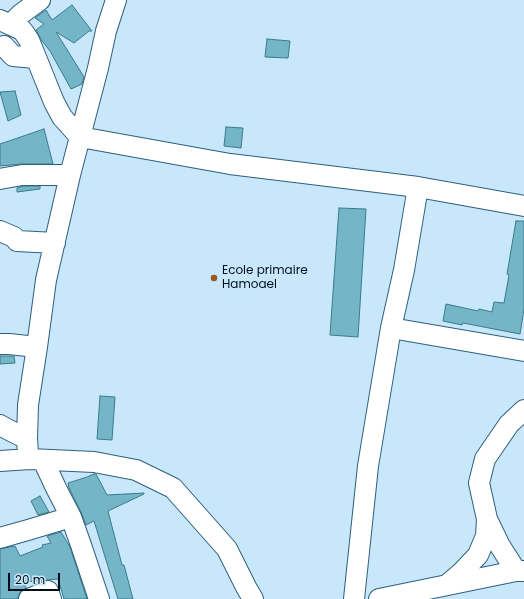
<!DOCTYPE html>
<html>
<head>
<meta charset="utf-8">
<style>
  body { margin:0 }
  #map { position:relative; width:524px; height:599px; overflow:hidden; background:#c8e7fb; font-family:Poppins,sans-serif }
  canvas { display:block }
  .scale { position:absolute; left:8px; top:573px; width:52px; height:18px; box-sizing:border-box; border:2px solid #000e19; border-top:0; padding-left:5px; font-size:12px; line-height:14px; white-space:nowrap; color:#000e19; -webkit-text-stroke:3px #c8e7fb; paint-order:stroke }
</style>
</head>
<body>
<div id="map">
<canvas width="524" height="599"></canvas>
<div class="scale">20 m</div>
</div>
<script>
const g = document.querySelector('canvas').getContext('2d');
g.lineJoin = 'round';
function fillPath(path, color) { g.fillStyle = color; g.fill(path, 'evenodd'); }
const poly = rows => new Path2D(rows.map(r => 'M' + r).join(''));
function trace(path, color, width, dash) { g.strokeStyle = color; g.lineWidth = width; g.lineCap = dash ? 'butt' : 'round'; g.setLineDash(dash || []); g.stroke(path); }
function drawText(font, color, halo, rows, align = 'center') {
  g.font = font + ' Poppins,sans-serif'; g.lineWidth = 3; g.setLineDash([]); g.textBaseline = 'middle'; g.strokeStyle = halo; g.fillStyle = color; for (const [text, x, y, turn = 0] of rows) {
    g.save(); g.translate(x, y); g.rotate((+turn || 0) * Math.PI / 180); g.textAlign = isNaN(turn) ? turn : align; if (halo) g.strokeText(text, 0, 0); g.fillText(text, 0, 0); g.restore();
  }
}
const building = poly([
  [72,5,92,31,89,31,74,43,56,32,84,77,82,84,71,89,50,51,42,41,36,30,44,24,35,18,46,10,52,20,72,5],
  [267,39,290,41,288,58,265,57,267,39],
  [15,91,21,115,8,121,0,92,15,91],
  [226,127,243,128,241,148,224,146,226,127],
  [44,129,53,164,22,164,0,166,0,144,44,129],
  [23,186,40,186,40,189,17,192,17,188,23,186],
  [339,208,366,209,358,337,330,335,339,208],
  [516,221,524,221,524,309,520,334,463,323,462,325,443,321,446,304,478,311,479,309,492,312,494,302,504,303,509,275,507,274,516,221],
  [0,356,14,356,15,363,0,364,0,356],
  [100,396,115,397,112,440,97,439,100,396],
  [94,474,96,474,107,495,144,493,144,494,108,511,122,565,124,565,133,599,118,599,94,521,86,525,81,512,69,488,68,483,87,477,94,474],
  [40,496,49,512,38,515,31,501,40,496],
  [61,532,70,547,87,599,64,599,58,579,24,582,26,588,20,592,18,598,15,599,0,599,0,549,15,546,20,556,43,547,42,545,51,543,47,536,61,532]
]);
const minor = poly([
  [0,20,22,30,25,34,29,40,54,102,62,117,80,137,230,164,418,187,524,206],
  [11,24,21,14,40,0],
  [0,47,4,46,13,56,35,58],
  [0,179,22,175,70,175],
  [0,231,14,237,17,241,55,243],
  [391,328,524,351],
  [0,344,9,344,37,347],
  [0,425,9,430,27,439],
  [30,459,28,453,27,439,28,405,37,347,46,280,70,175,98,68,106,31,116,0],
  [43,460,56,488,71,517,81,545,99,599],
  [0,461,30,459,94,462,136,470,173,488,227,549,246,587,253,599],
  [0,538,28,530,71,517],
  [516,571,500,546,487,519,479,483,485,459,509,424,524,410],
  [448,584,462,572,478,555,486,536,487,519],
  [29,599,48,591,51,599],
  [354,599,368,466,391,328,404,270,418,187],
  [379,599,516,571,524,571]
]);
const markers = [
  [214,278,4,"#995823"]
];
const poiNames = [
  ["Ecole primaire",222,271],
  ["Hamoael",222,285]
];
fillPath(building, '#74b5c7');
trace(building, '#397b8b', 1);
trace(minor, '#2e5f7c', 22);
trace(minor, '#fff', 20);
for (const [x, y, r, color] of markers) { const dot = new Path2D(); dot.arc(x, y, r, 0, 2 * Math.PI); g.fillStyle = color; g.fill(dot); trace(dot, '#c8e7fb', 1.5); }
drawText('12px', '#000e19', '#c8e7fb', poiNames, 'left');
</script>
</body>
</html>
